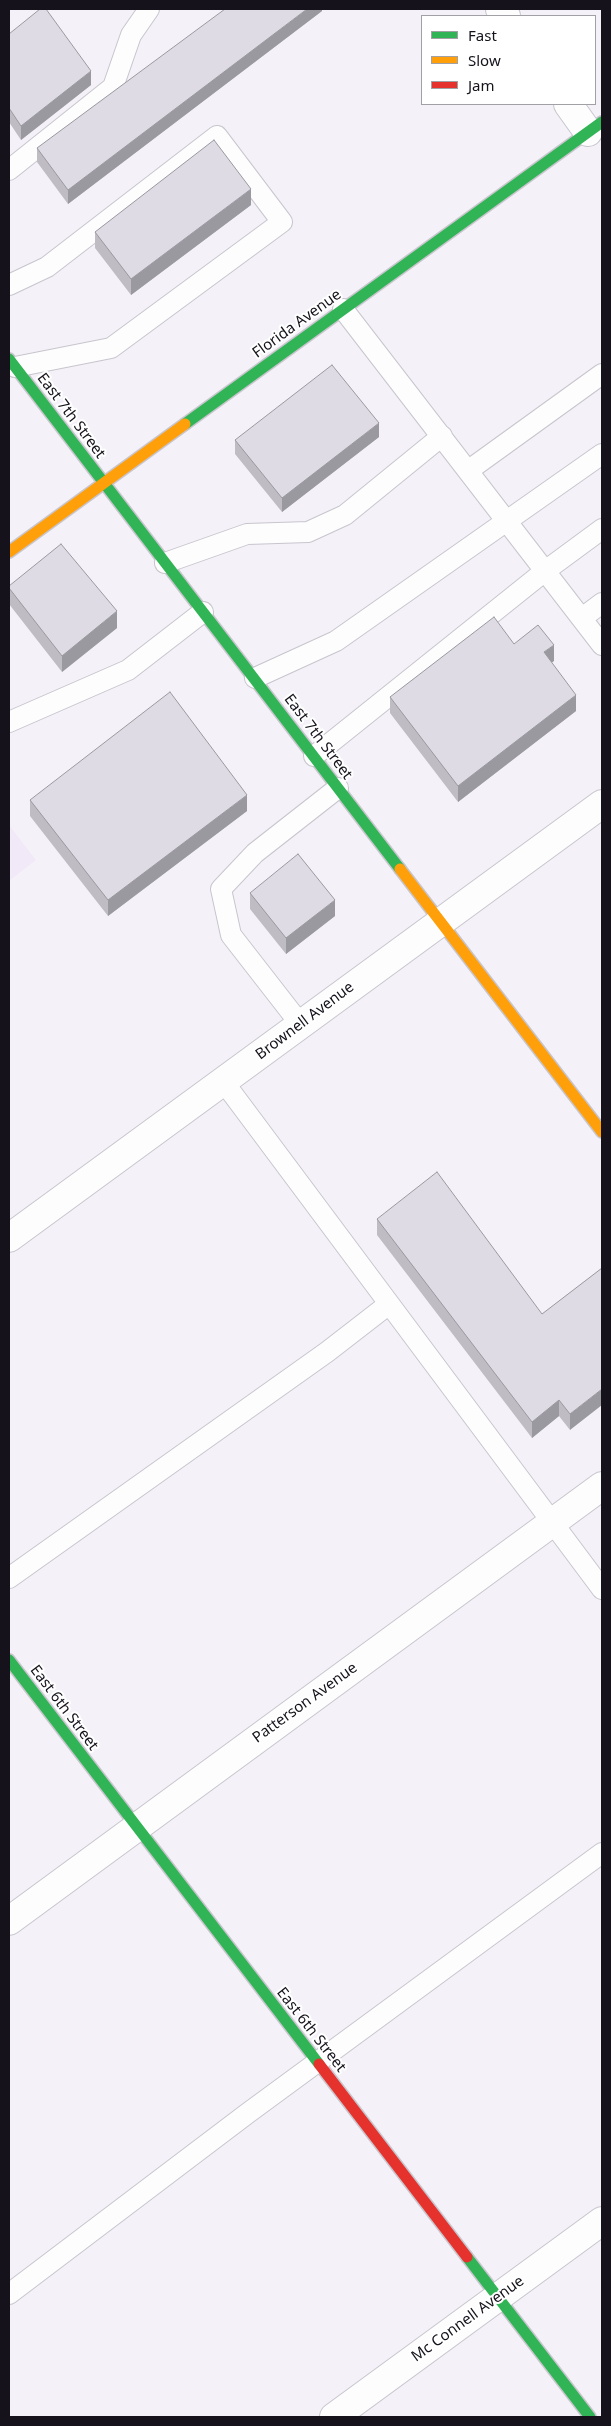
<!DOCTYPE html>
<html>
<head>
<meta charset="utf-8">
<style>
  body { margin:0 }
  #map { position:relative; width:611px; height:2426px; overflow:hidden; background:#f4f2f8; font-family:"Noto Sans",sans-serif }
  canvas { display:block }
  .frame { position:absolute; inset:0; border:10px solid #15121b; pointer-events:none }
  .legend { position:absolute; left:421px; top:15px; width:175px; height:90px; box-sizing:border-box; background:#fff; border:1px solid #a1a0a4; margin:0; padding:6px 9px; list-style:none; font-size:15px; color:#15121b }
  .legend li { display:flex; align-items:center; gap:10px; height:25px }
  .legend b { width:25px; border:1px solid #a1a0a4 }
</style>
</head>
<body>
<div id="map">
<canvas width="611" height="2426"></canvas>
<div class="frame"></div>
<ul class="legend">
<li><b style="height:6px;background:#30b455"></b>Fast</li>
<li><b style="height:6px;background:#ff9f0a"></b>Slow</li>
<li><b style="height:6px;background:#e5322d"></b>Jam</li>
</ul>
</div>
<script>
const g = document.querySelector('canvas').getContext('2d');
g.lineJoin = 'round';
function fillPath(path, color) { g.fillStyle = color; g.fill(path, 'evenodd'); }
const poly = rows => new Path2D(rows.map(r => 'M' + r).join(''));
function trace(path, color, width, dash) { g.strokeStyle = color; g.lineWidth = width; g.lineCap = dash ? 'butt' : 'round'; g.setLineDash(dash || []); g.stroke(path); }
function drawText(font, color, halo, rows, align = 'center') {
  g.font = font + ' "Noto Sans",sans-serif'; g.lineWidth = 4; g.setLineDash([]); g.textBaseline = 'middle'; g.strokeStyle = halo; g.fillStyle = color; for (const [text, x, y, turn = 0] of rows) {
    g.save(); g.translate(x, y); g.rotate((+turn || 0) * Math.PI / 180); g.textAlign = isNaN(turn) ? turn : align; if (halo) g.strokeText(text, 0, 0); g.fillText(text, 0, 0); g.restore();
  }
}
const industrial = poly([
  [9,825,36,860,9,881]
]);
const lane = poly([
  [9,170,113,87,131,35,149,9],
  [9,285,47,267,217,136,282,222,111,348,15,367],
  [343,309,602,645],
  [469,470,602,374],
  [165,563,247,534,308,532,345,515,442,436],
  [582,618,602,603],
  [255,678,336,641,602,454],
  [9,722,128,670,203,612],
  [314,756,545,571,602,529],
  [301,1025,231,935,221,889,255,853,338,788],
  [223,1081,602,1589],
  [9,1578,327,1352,389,1304],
  [9,2294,248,2113,602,1853]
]);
const street = poly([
  [500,9,506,16],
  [568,104,588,132],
  [9,1238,602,804],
  [9,1921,602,1486],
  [334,2417,602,2221]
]);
const fast = poly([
  [9,359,400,869],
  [185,424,602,122],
  [9,1660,319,2064],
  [467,2257,590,2417]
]);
const slow = poly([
  [9,552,185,424],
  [400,869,602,1132]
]);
const jam = poly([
  [319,2064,467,2257]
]);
const wall = poly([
  [322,9,322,11,68,204,37,162,37,148],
  [9,34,91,85,21,140,9,122],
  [251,205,131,295,95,248,95,232],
  [379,437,282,512,235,454,235,440],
  [9,586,117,628,62,672,9,604],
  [514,644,554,661,551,662,576,711,458,802,390,713,390,697],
  [30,800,247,811,108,916,30,816],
  [250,893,335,916,286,954,250,909],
  [377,1219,542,1314,602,1268,570,1430,559,1416,532,1438,377,1235],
  [602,1523,602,1542,601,1540,601,1524]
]);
const shadedWall = poly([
  [307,9,322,9,322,11,68,204,68,190],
  [91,71,91,85,21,140,21,126],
  [251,189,251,205,131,295,131,279],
  [379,423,379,437,282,512,282,498],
  [117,611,117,628,62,672,62,656],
  [554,645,554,661,544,668,544,652],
  [576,695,576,711,458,802,458,786],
  [247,795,247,811,108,916,108,900],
  [335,900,335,916,286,954,286,938],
  [602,1389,602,1405,570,1430,570,1414],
  [559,1400,559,1416,532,1438,532,1422]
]);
const building = poly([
  [40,9,46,9,91,71,21,126,9,108,9,34,40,9],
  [225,9,307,9,68,190,37,148,225,9],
  [214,140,251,189,131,279,95,232,214,140],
  [332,365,379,423,282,498,235,440,332,365],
  [61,544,117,611,62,656,9,588,9,586,61,544],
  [494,617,514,644,538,625,554,645,544,652,576,695,458,786,390,697,494,617],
  [170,692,247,795,108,900,30,800,170,692],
  [298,854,335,900,286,938,250,893,298,854],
  [437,1172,542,1314,602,1268,602,1389,570,1414,559,1400,532,1422,377,1219,437,1172]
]);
const streetNames = [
  ["Florida Avenue",297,324,-36],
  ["East 7th Street",71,416,53],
  ["East 7th Street",318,737,53],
  ["Brownell Avenue",305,1021,-37],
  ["Patterson Avenue",305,1703,-36],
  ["East 6th Street",64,1708,53],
  ["East 6th Street",311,2030,52],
  ["Mc Connell Avenue",468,2319,-36]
];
fillPath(industrial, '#f1e9f7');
trace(lane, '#c8c5cd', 22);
trace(street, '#c8c5cd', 30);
trace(fast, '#c8c5cd', 14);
trace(slow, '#c8c5cd', 14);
trace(jam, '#c8c5cd', 14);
trace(lane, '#fdfdfe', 20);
trace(street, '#fdfdfe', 28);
trace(fast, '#30b455', 11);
trace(slow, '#ff9f0a', 11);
trace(jam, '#e5322d', 11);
fillPath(wall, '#bfbcc4');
fillPath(shadedWall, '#9b99a0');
fillPath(building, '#dedbe4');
trace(building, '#9b99a0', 1);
drawText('15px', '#15121b', '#fff', streetNames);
</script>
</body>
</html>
